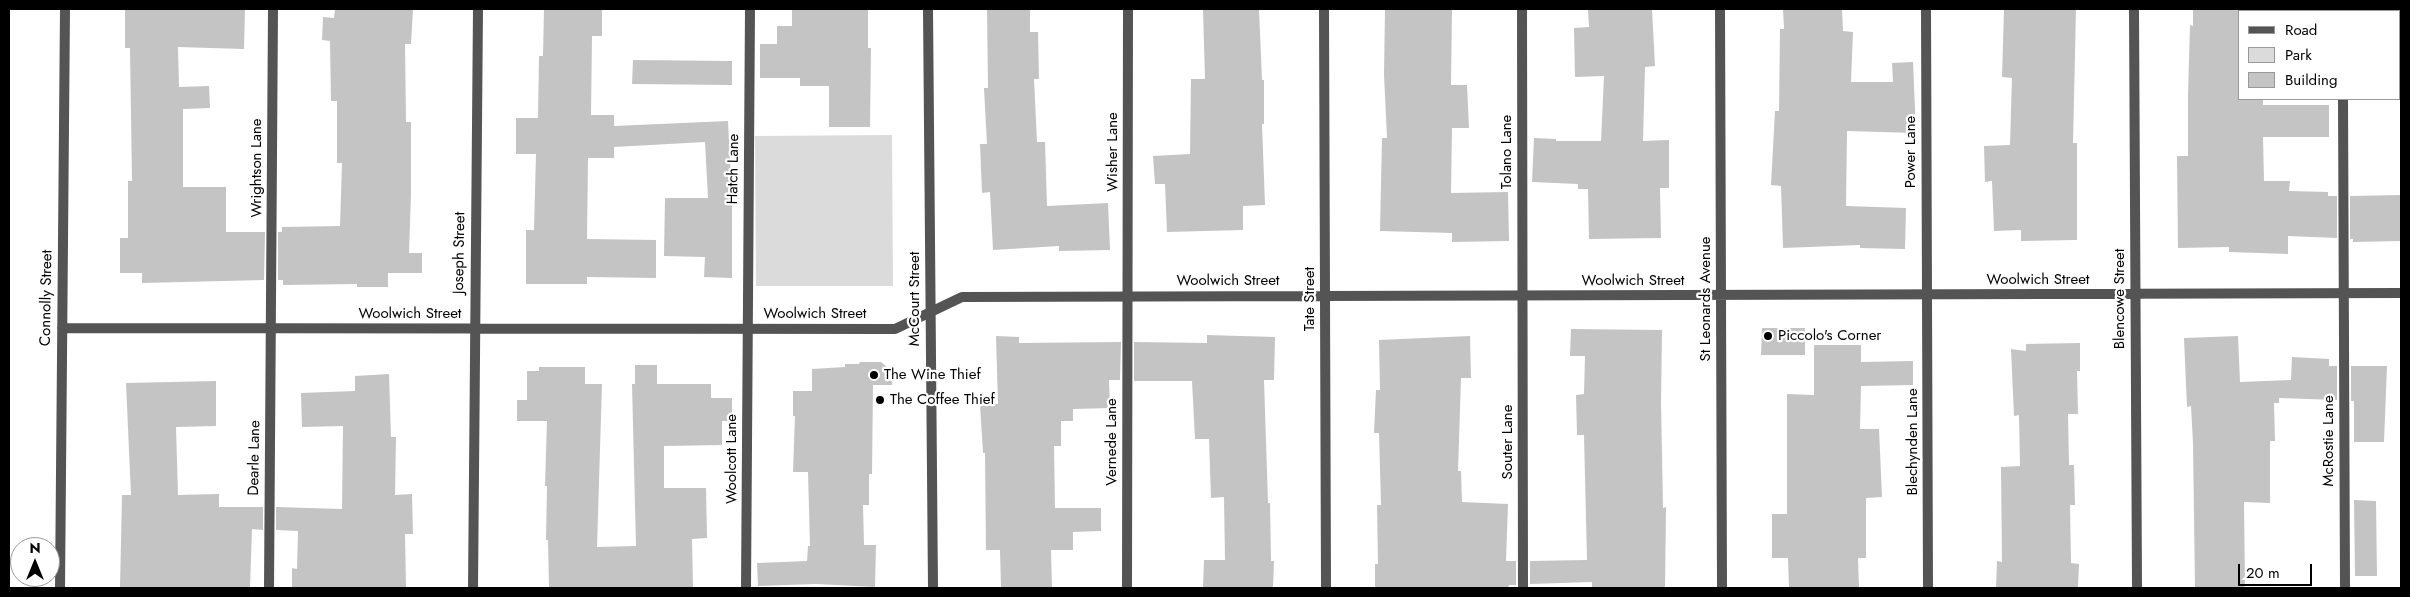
<!DOCTYPE html>
<html>
<head>
<meta charset="utf-8">
<style>
  body { margin:0 }
  #map { position:relative; width:2410px; height:597px; overflow:hidden; background:#fff; font-family:Jost,sans-serif }
  canvas { display:block }
  .frame { position:absolute; inset:0; border:10px solid #000; pointer-events:none }
  .legend { position:absolute; left:2238px; top:10px; width:162px; height:90px; box-sizing:border-box; background:#fff; border:1px solid #999; margin:0; padding:6px 9px; list-style:none; font-size:15px; color:#000 }
  .legend li { display:flex; align-items:center; gap:10px; height:25px }
  .legend b { width:25px; border:1px solid #999 }
  .north { position:absolute; left:10px; top:537px; width:50px; height:50px; box-sizing:border-box; background:#fff; border:1px solid #999; border-radius:50%; rotate:0deg; font-size:14px; font-weight:700; line-height:20px; text-align:center; color:#000 }
  .north::after { content:''; display:block; margin:auto; width:18px; height:22px; background:#000; clip-path:polygon(50% 0,100% 100%,50% 72%,0 100%) }
  .scale { position:absolute; left:2238px; top:564px; width:74px; height:22px; box-sizing:border-box; border:2px solid #000; border-top:0; padding-left:6px; font-size:15px; line-height:18px; white-space:nowrap; color:#000; -webkit-text-stroke:4px #fff; paint-order:stroke }
</style>
</head>
<body>
<div id="map">
<canvas width="2410" height="597"></canvas>
<div class="frame"></div>
<ul class="legend">
<li><b style="height:6px;background:#545454"></b>Road</li>
<li><b style="height:14px;background:#dbdbdb"></b>Park</li>
<li><b style="height:14px;background:#c4c4c4"></b>Building</li>
</ul>
<div class="north">N</div>
<div class="scale">20 m</div>
</div>
<script>
const g = document.querySelector('canvas').getContext('2d');
g.lineJoin = 'round';
function fillPath(path, color) { g.fillStyle = color; g.fill(path, 'evenodd'); }
const poly = rows => new Path2D(rows.map(r => 'M' + r).join(''));
function trace(path, color, width, dash) { g.strokeStyle = color; g.lineWidth = width; g.lineCap = dash ? 'butt' : 'round'; g.setLineDash(dash || []); g.stroke(path); }
function drawText(font, color, halo, rows, align = 'center') {
  g.font = font + ' Jost,sans-serif'; g.lineWidth = 4.5; g.setLineDash([]); g.textBaseline = 'middle'; g.strokeStyle = halo; g.fillStyle = color; for (const [text, x, y, turn = 0] of rows) {
    g.save(); g.translate(x, y); g.rotate((+turn || 0) * Math.PI / 180); g.textAlign = isNaN(turn) ? turn : align; if (halo) g.strokeText(text, 0, 0); g.fillText(text, 0, 0); g.restore();
  }
}
const green = poly([
  [892,135,893,286,756,286,755,136]
]);
const building = poly([
  [125,9,245,9,244,49,178,47,179,87,209,86,210,108,183,109,183,187,226,187,226,232,265,232,264,280,142,283,142,273,120,273,120,238,128,238,128,181,132,181,130,48,125,48],
  [335,9,413,9,411,44,405,44,406,122,411,122,411,193,409,253,422,253,422,273,388,273,388,287,357,287,357,284,283,285,283,280,278,280,278,232,282,232,282,227,340,226,342,163,337,163,337,101,331,101,330,41,322,40,323,17,334,18],
  [544,9,602,9,602,36,592,36,591,115,614,115,614,126,728,121,732,199,732,278,704,277,705,257,664,256,665,198,708,198,705,142,614,147,614,158,588,158,587,239,656,240,656,278,587,277,587,284,526,284,526,230,534,230,536,154,516,154,516,118,538,118,539,56,543,56],
  [792,9,868,9,868,48,871,48,870,127,829,127,829,86,800,86,800,78,760,78,760,44,777,44,777,26,792,26],
  [987,9,1030,9,1030,32,1038,32,1039,79,1034,79,1037,142,1045,142,1047,206,1108,203,1110,250,1059,251,1059,246,993,250,990,192,982,193,980,144,987,144,984,88,988,88],
  [1203,9,1259,9,1262,80,1264,80,1264,124,1262,124,1265,205,1243,206,1243,230,1167,232,1165,184,1155,184,1153,156,1190,154,1191,79,1205,79],
  [1385,9,1452,9,1451,85,1467,85,1469,128,1452,128,1451,193,1508,192,1509,241,1452,242,1452,233,1380,231,1382,138,1387,138,1384,75],
  [1588,9,1652,9,1655,66,1645,67,1643,141,1669,140,1669,188,1660,188,1661,238,1589,239,1588,189,1578,189,1578,184,1532,182,1534,138,1556,139,1556,141,1601,141,1604,76,1575,77,1574,28,1589,27],
  [1783,9,1842,9,1843,31,1853,32,1851,82,1893,82,1892,63,1913,62,1916,133,1847,131,1846,206,1906,208,1905,249,1860,248,1860,245,1783,248,1781,186,1771,185,1775,111,1779,111,1780,29,1784,29],
  [2004,9,2076,9,2073,143,2077,143,2077,240,2021,241,2021,230,1994,231,1992,181,1985,182,1984,146,2010,145,2012,78,2002,77],
  [2193,9,2239,9,2239,99,2263,99,2263,105,2329,105,2329,137,2263,137,2264,181,2290,181,2289,191,2328,192,2328,196,2337,196,2337,238,2288,236,2288,254,2229,252,2229,247,2178,248,2177,156,2188,156,2188,97,2190,25,2193,26],
  [633,60,732,61,732,85,632,84],
  [2401,195,2401,241,2353,242,2353,239,2350,239,2350,196],
  [1762,328,1805,328,1805,355,1761,355],
  [1571,329,1662,330,1661,403,1663,508,1666,507,1665,588,1592,588,1592,582,1530,584,1530,561,1587,560,1584,435,1577,435,1576,395,1584,394,1585,356,1570,356],
  [1207,335,1275,337,1274,380,1264,380,1268,503,1270,503,1271,561,1274,561,1273,588,1203,588,1204,560,1225,560,1224,497,1211,498,1209,439,1195,439,1192,381,1134,381,1134,342,1207,343],
  [996,336,1019,337,1019,343,1121,342,1120,380,1109,380,1110,408,1073,409,1073,421,1061,421,1061,446,1054,446,1055,508,1101,508,1101,531,1073,532,1073,550,1051,550,1052,588,1001,588,1000,550,986,550,985,453,983,453,980,405,998,404],
  [1470,336,1471,378,1461,378,1458,471,1461,471,1462,502,1508,504,1506,561,1516,561,1516,585,1509,585,1508,588,1375,588,1375,564,1378,564,1377,505,1381,505,1379,433,1374,433,1376,390,1380,390,1379,340],
  [2238,336,2240,382,2291,380,2292,357,2329,359,2329,366,2337,366,2337,400,2279,398,2279,403,2274,403,2275,441,2270,441,2270,503,2244,502,2245,588,2195,588,2193,443,2191,406,2187,407,2184,338],
  [2080,343,2080,371,2077,371,2078,414,2068,414,2069,465,2074,465,2075,505,2070,505,2071,563,2079,564,2078,588,1996,588,1997,561,2002,562,2001,467,2020,466,2019,415,2014,416,2011,349,2026,351,2026,344],
  [1814,345,1861,345,1861,362,1913,361,1913,385,1861,386,1860,429,1879,429,1882,497,1866,498,1866,558,1858,558,1859,588,1789,588,1788,558,1772,558,1772,514,1787,514,1787,394,1814,395],
  [860,362,881,362,892,371,892,385,873,385,872,474,869,474,869,505,863,505,864,545,876,545,875,587,816,584,758,586,757,563,807,561,808,546,810,546,808,472,793,472,795,416,793,416,793,391,812,391,812,369,845,367,845,364,859,364],
  [635,365,657,365,657,384,711,384,711,398,732,398,732,421,722,421,722,445,664,446,664,488,706,488,707,538,692,539,693,588,549,588,548,540,546,540,547,486,545,486,547,421,517,421,517,400,527,400,527,371,539,371,539,367,585,367,585,384,602,384,597,547,636,546,632,384,635,384],
  [2351,366,2387,366,2384,442,2354,442,2354,401,2351,401],
  [389,374,391,437,396,437,395,495,412,494,413,534,405,534,406,588,292,588,292,568,297,569,298,531,276,530,276,507,342,509,343,426,302,427,301,393,355,391,355,376],
  [216,381,216,426,176,427,178,495,219,494,219,507,263,507,263,530,252,529,250,588,120,588,122,495,131,495,126,383],
  [2354,500,2376,501,2377,576,2355,576]
]);
const service = poly([
  [1522,9,1523,588],
  [1926,9,1928,588],
  [2343,9,2343,11],
  [2343,99,2345,588],
  [269,588,273,9],
  [746,588,750,9],
  [1127,588,1128,9]
]);
const minor = poly([
  [928,9,933,588],
  [1324,9,1326,588],
  [1720,9,1722,588],
  [2134,9,2137,588],
  [62,328,895,329,962,297,2401,293],
  [60,588,65,9],
  [473,588,478,9]
]);
const markers = [
  [1768,336,5,"#000"],
  [874,375,5,"#000"],
  [880,400,5,"#000"]
];
const streetNames = [
  ["Wisher Lane",1113,152,-90],
  ["Tolano Lane",1507,152,-90],
  ["Power Lane",1911,152,-90],
  ["Wrightson Lane",257,168,-90],
  ["Hatch Lane",734,169,-89],
  ["Joseph Street",460,253,-89],
  ["Woolwich Street",2038,280],
  ["Woolwich Street",1228,281],
  ["Woolwich Street",1633,281],
  ["Connolly Street",47,298,-89],
  ["McCourt Street",915,299,-90],
  ["Tate Street",1310,299,-90],
  ["St Leonards Avenue",1706,299,-90],
  ["Blencowe Street",2120,299,-90],
  ["Woolwich Street",410,314],
  ["Woolwich Street",815,314],
  ["McRostie Lane",2329,441,-90],
  ["Vernede Lane",1112,442,-90],
  ["Souter Lane",1508,442,-90],
  ["Blechynden Lane",1913,442,-90],
  ["Dearle Lane",255,458,-89],
  ["Woolcott Lane",732,459,-90]
];
const poiNames = [
  ["Piccolo's Corner",1778,336],
  ["The Wine Thief",884,375],
  ["The Coffee Thief",890,400]
];
fillPath(green, '#dbdbdb');
fillPath(building, '#c4c4c4');
trace(service, '#545454', 10);
trace(minor, '#545454', 10);
for (const [x, y, r, color] of markers) { const dot = new Path2D(); dot.arc(x, y, r, 0, 2 * Math.PI); g.fillStyle = color; g.fill(dot); trace(dot, '#fff', 2); }
drawText('15px', '#000', '#fff', streetNames);
drawText('15px', '#000', '#fff', poiNames, 'left');
</script>
</body>
</html>
